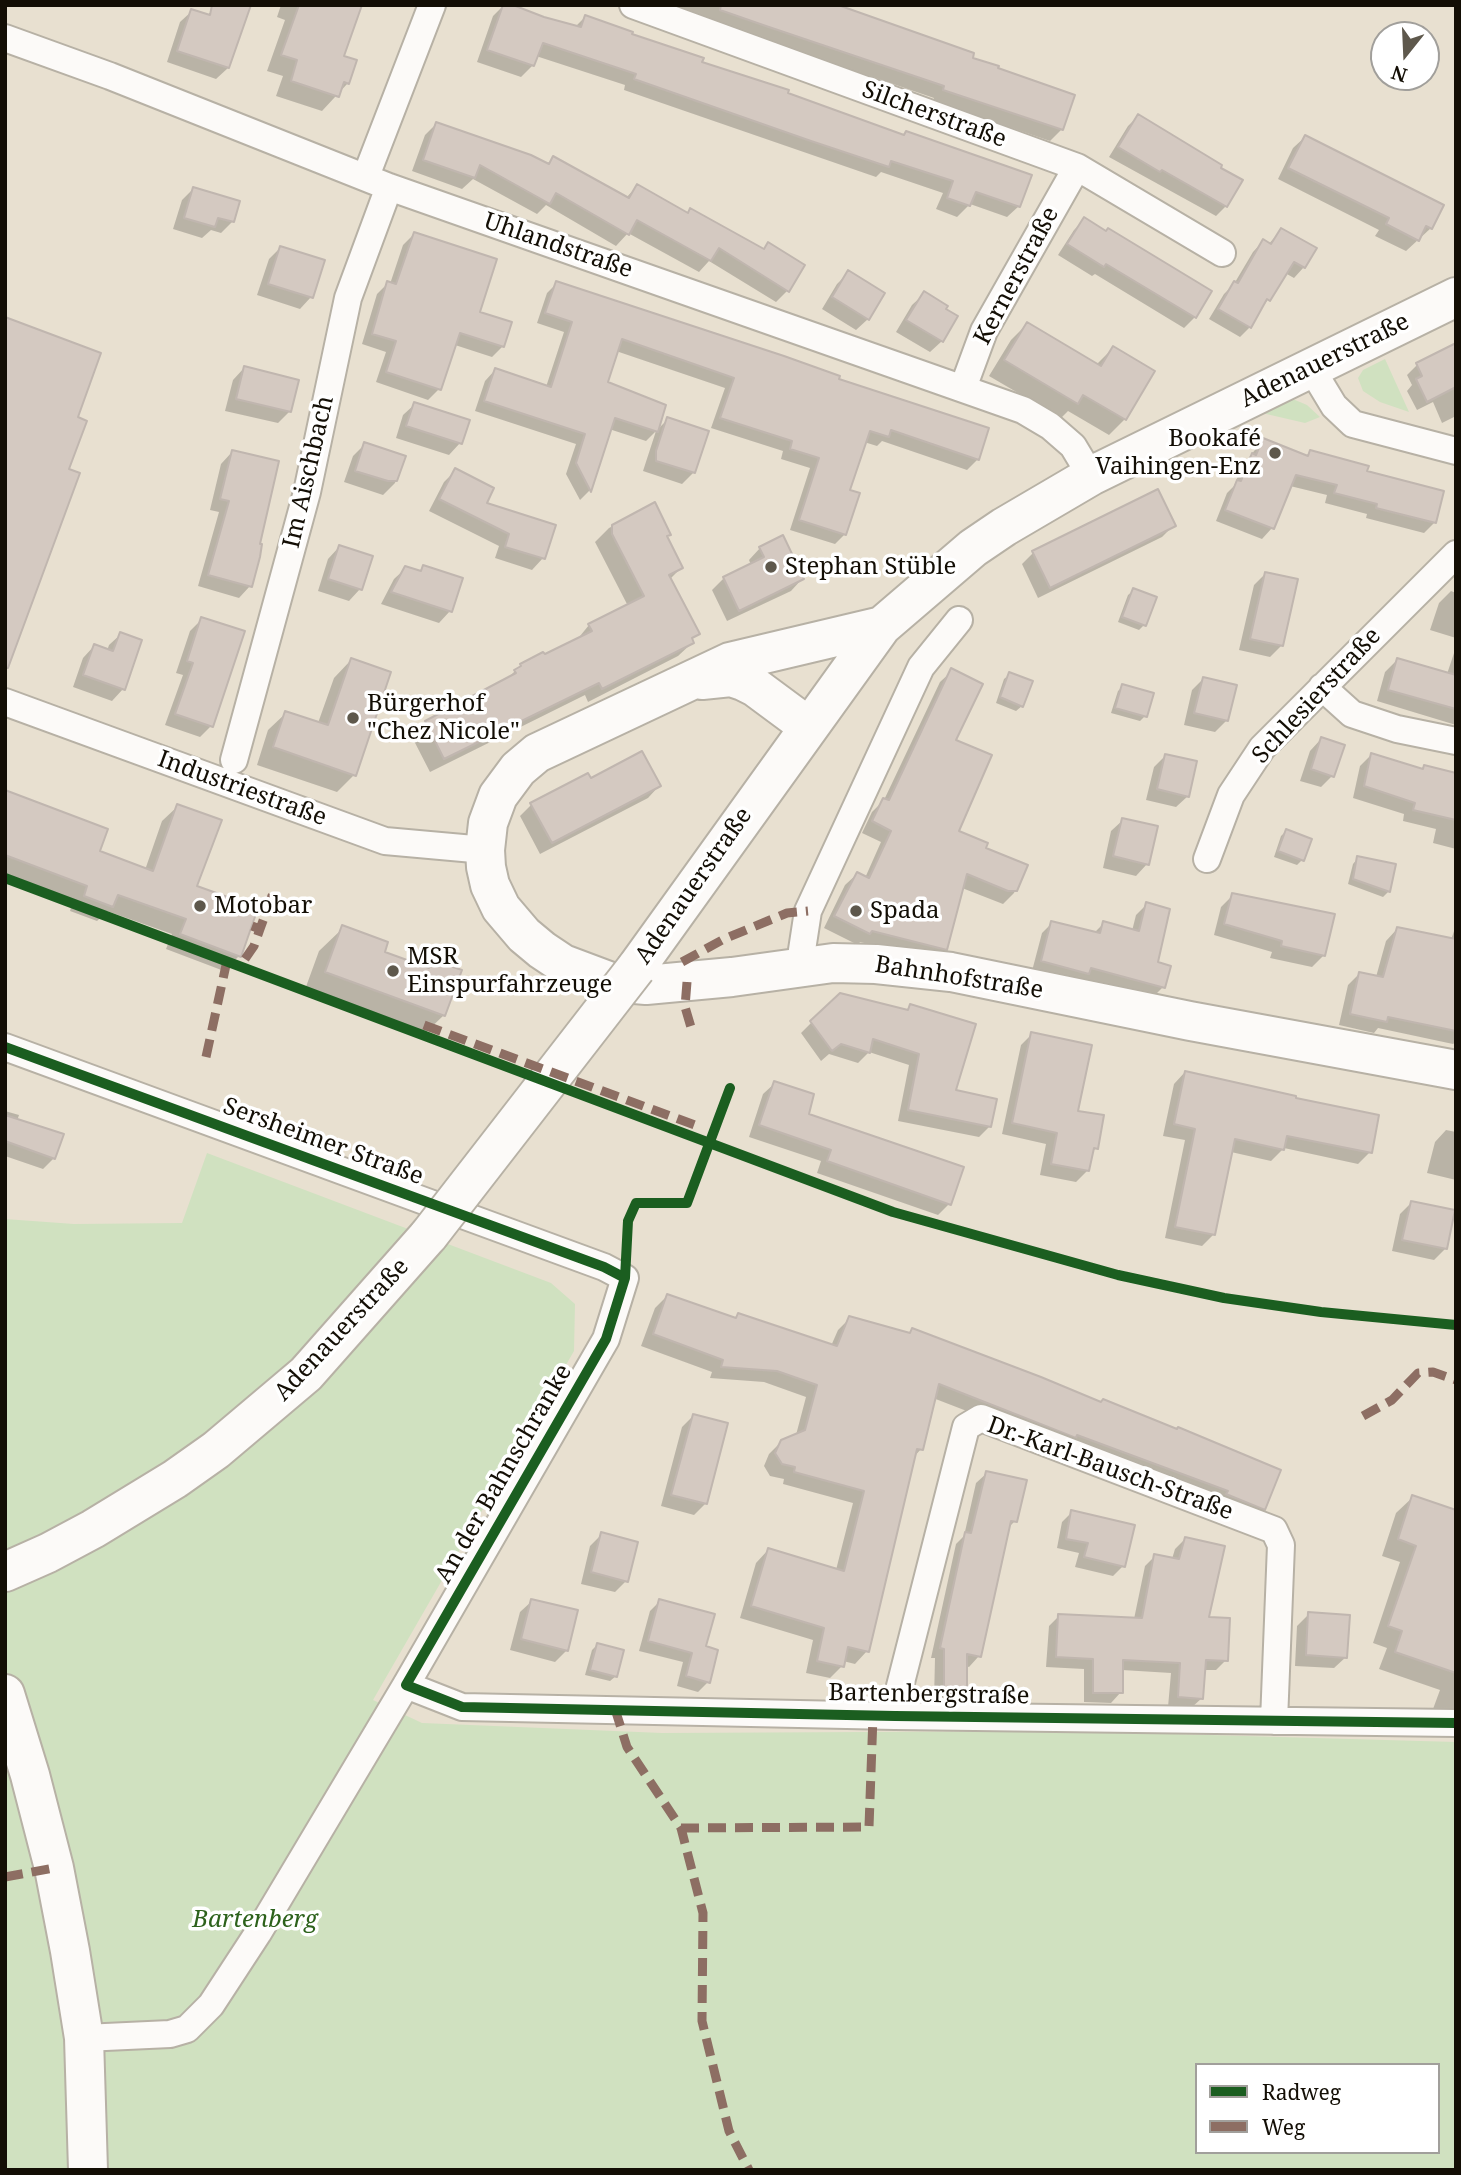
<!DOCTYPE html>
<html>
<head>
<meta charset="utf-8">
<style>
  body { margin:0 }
  #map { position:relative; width:1461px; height:2175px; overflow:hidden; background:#e8e0d0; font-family:"Noto Serif",serif }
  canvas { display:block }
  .frame { position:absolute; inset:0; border:7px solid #130e05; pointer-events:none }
  .legend { position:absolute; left:1195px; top:2063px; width:245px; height:91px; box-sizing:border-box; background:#fff; border:2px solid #a19f9b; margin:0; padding:9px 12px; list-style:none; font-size:21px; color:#130e05 }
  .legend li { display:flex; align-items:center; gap:14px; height:35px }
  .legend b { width:35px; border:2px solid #a19f9b }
  .north { position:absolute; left:1370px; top:21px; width:70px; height:70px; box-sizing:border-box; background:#fff; border:2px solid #a19f9b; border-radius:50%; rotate:198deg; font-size:19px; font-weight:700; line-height:28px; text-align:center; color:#130e05 }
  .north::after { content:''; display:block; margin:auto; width:24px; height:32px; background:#5e584c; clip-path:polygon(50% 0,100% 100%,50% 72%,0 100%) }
</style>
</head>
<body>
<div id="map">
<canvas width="1461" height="2175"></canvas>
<div class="frame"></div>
<ul class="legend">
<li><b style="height:9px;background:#1b5e20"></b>Radweg</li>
<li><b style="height:9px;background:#8d6e63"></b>Weg</li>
</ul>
<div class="north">N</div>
</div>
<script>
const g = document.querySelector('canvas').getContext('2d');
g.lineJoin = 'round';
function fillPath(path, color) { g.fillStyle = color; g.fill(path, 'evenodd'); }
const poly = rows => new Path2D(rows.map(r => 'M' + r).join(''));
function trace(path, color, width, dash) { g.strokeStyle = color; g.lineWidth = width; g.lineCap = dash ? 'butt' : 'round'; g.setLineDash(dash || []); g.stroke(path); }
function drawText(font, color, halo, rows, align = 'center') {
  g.font = font + ' "Noto Serif",serif'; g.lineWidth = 7; g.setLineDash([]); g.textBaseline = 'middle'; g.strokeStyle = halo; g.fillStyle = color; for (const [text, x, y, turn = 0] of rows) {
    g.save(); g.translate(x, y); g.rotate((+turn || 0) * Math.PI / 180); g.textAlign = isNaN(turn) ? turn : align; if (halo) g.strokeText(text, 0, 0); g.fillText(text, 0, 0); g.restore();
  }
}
const green = poly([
  [1385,359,1409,412,1380,402,1363,391,1358,378,1363,370],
  [1282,400,1295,400,1307,405,1320,417,1305,423,1262,413],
  [207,1153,551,1283,575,1304,574,1351,373,1700,422,1723,662,1733,1068,1731,1456,1742,1456,2170,5,2170,5,1219,74,1224,182,1223],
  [1197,2065,1438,2065,1438,2152,1197,2152]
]);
const shadow = poly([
  [281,5,362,5,359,9,342,57,348,83,322,111,276,96,283,76,267,71,285,20,277,17],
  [504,5,575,27,585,17,700,63,903,136,1019,206,1007,217,970,204,957,217,936,209,943,193,881,172,876,177,624,90,625,85,536,56,533,65,521,77,477,62,493,16],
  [672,5,836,5,971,59,1062,129,1050,141,933,101,934,98,674,9,675,6],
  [192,11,228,68,216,79,167,62,180,22],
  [1138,116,1240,181,1226,206,1216,216,1109,157,1128,126],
  [436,124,547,165,553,158,626,198,637,186,788,290,776,302,709,261,699,272,628,233,616,246,546,205,537,214,473,179,462,189,412,171,425,135],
  [1305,137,1431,228,1406,251,1375,236,1379,230,1278,179,1293,148],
  [193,189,233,221,221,233,211,230,202,238,173,229,182,200],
  [1084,220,1195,317,1184,328,1095,274,1092,276,1058,255,1074,230],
  [1281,230,1304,267,1294,278,1285,273,1250,327,1240,337,1209,319,1224,294,1234,284,1253,252,1263,241,1268,245],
  [414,234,503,346,492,357,455,345,439,389,428,400,376,382,386,352,362,344,377,294,388,283,390,284,403,245],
  [280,248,311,297,300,309,257,295,269,259],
  [849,272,868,319,856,330,822,309,837,284],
  [557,283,836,380,987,429,977,460,967,470,882,441,877,446,864,442,848,491,845,534,835,544,790,530,810,468,781,459,783,451,711,428,725,388,616,351,606,383,656,431,646,441,609,429,589,491,580,500,566,474,576,444,475,411,485,381,495,370,546,387,564,332,537,323,547,293],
  [924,294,942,341,930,352,896,332,912,305],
  [1027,324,1096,365,1113,348,1153,372,1125,419,1109,435,1068,411,1061,418,989,376,1011,340],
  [1456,360,1456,416,1442,423,1433,402,1417,410,1407,391,1412,385,1407,375,1417,365],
  [244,368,290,411,278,423,225,411,233,380],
  [415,404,460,443,449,455,396,438,403,415],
  [668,419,694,472,682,484,643,471,656,431],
  [1263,440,1306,456,1310,452,1365,472,1435,522,1424,533,1366,518,1367,514,1325,503,1327,495,1290,486,1272,528,1262,539,1216,521,1227,493,1234,486,1242,466],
  [365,444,403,457,395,483,383,495,344,482,353,456],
  [232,452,250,586,239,598,198,586,219,512,210,510,221,464],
  [455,471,484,504,543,558,532,570,495,558,499,546,429,511,444,482],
  [654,505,669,534,666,538,681,568,670,579,697,634,691,640,692,643,678,656,588,702,585,695,430,772,412,737,426,723,507,679,521,665,576,641,589,625,628,606,595,542,609,528],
  [1174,525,1162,537,1038,598,1022,564,1033,553],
  [339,547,360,589,349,601,318,591,328,559],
  [760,548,802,579,791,591,727,621,712,590,724,578,751,565,749,560],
  [423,567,450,611,439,623,381,604,394,579,406,568,419,572],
  [1265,574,1281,646,1270,657,1239,650,1254,585],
  [1134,590,1144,625,1139,630,1118,622,1128,595],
  [1451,591,1456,593,1456,638,1430,630,1439,603],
  [202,619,211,726,200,737,165,725,183,675,176,673,190,631],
  [121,634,123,689,112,701,73,687,83,658,94,646,107,651,109,645],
  [1456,647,1456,725,1377,701,1385,672,1397,660,1447,674],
  [351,660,354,775,337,792,257,765,268,730,286,713,318,723,334,678],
  [952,671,957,832,984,849,1026,866,1014,893,1003,904,962,888,946,949,934,960,860,942,858,945,824,928,845,885,857,874,865,878,881,842,862,833,872,812,884,800,940,682],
  [1010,674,1022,706,1016,711,996,703,1004,679],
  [1203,679,1227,720,1215,732,1184,725,1192,690],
  [1123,686,1145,716,1140,721,1111,713,1118,691],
  [1321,739,1332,776,1321,787,1300,781,1310,751],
  [1371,755,1421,770,1425,767,1456,775,1456,849,1433,843,1436,829,1403,821,1404,814,1353,798,1360,766],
  [1165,756,1188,796,1176,807,1146,800,1154,767],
  [591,781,659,786,648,798,540,854,520,816,531,805],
  [5,792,98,852,145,870,162,821,178,806,195,887,239,956,224,971,166,949,172,934,107,911,97,921,70,911,73,901,5,876],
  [1123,820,1147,864,1136,876,1103,868,1111,831],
  [1286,831,1302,860,1297,865,1274,857,1281,836],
  [1358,858,1389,891,1383,897,1348,884,1353,864],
  [1233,895,1324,955,1312,967,1270,958,1272,952,1214,935,1221,907],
  [1147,904,1156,963,1163,987,1153,997,1082,978,1077,983,1032,971,1042,933,1052,923,1094,933,1104,923,1132,931,1136,915],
  [1456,925,1456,1042,1453,1044,1378,1028,1374,1033,1339,1025,1348,985,1359,974,1376,977,1386,941,1397,929,1451,940],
  [343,928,383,953,426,969,433,962,444,1015,420,1038,303,995,319,951],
  [911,1006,953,1092,990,1126,979,1137,898,1121,909,1065,869,1052,858,1063,829,1054,821,1061,801,1033,812,1022,905,1011],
  [1032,1034,1096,1148,1091,1153,1088,1170,1076,1182,1040,1175,1046,1144,1002,1134,1021,1045],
  [1185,1072,1370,1152,1358,1164,1284,1148,1271,1161,1231,1152,1214,1234,1202,1246,1165,1238,1185,1140,1163,1136,1174,1084],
  [775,1083,807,1115,949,1204,938,1215,817,1173,821,1161,749,1137,763,1094],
  [5,1111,19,1115,17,1121,54,1158,43,1169,5,1156],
  [1446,1130,1456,1132,1456,1180,1427,1173,1435,1142],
  [1411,1203,1446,1248,1434,1260,1392,1251,1400,1214],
  [667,1296,734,1319,738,1315,831,1346,838,1330,850,1318,908,1334,913,1330,1264,1509,1252,1521,933,1398,921,1449,913,1458,867,1651,855,1664,843,1661,842,1666,830,1678,806,1673,813,1640,740,1618,756,1563,768,1550,836,1570,853,1503,783,1484,784,1479,770,1476,764,1466,769,1454,782,1441,796,1435,806,1397,764,1382,710,1378,712,1372,641,1346,655,1308],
  [693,1416,706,1503,694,1515,661,1506,682,1427],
  [987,1473,1015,1521,1007,1529,979,1656,969,1667,965,1666,965,1690,955,1700,934,1700,935,1658,931,1658,956,1544,964,1536,976,1483],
  [1413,1497,1456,1636,1456,1717,1433,1709,1440,1690,1379,1669,1387,1648,1373,1643,1400,1562,1382,1556,1396,1513],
  [1072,1512,1123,1566,1113,1576,1075,1567,1079,1553,1057,1548,1062,1522],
  [602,1534,626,1581,615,1592,581,1584,590,1546],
  [1185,1539,1206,1619,1226,1660,1216,1670,1204,1670,1202,1698,1191,1708,1168,1707,1171,1673,1122,1670,1121,1692,1111,1703,1084,1702,1084,1669,1046,1667,1049,1626,1059,1616,1134,1619,1145,1566,1155,1556,1172,1559,1175,1549],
  [532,1601,567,1650,555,1662,510,1650,520,1612],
  [660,1601,704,1648,708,1682,698,1692,677,1686,683,1662,639,1651,650,1611],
  [1309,1614,1346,1657,1334,1668,1295,1666,1297,1626],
  [597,1645,616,1676,610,1681,585,1675,592,1650]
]);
const building = poly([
  [212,5,251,5,229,68,177,51,191,9,210,15,212,5],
  [299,5,362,5,344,56,357,60,349,84,344,82,339,97,291,81,297,60,281,55,299,5],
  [503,5,513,5,544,17,581,27,585,15,633,32,632,34,704,58,702,62,789,90,788,93,904,135,906,131,1032,175,1020,207,976,192,970,206,947,198,953,181,891,161,889,167,811,141,634,79,636,74,543,43,534,66,487,50,503,5],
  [721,5,838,5,974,53,973,58,999,66,998,68,1075,95,1063,130,943,90,944,86,766,26,720,10,721,5],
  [1138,114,1222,165,1221,168,1243,180,1227,207,1162,170,1160,172,1118,147,1138,114],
  [436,122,531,155,549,164,553,156,629,198,637,184,688,213,690,208,764,249,768,242,805,265,789,292,719,248,711,261,637,220,629,235,556,193,550,204,480,165,475,178,423,160,436,122],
  [1305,135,1444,205,1432,229,1426,226,1419,241,1386,224,1389,218,1288,168,1305,135],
  [193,187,240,201,234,222,218,218,215,227,184,218,193,187],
  [1084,217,1106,231,1108,228,1212,291,1196,318,1106,264,1104,267,1067,244,1084,217],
  [1281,228,1317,248,1305,268,1294,262,1270,301,1267,299,1251,328,1218,309,1234,281,1238,283,1263,239,1271,244,1281,228],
  [414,232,497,259,480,312,512,322,504,347,460,333,441,390,386,372,396,341,372,334,387,281,396,284,414,232],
  [280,246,325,260,313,298,268,284,280,246],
  [848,270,885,293,869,320,832,297,848,270],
  [556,281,784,356,840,376,839,379,989,428,979,460,891,430,889,437,870,431,850,490,860,493,846,535,799,520,819,458,790,449,792,441,720,418,734,378,622,339,608,382,666,405,658,432,615,418,591,492,576,463,585,434,484,401,495,368,551,387,572,322,545,313,556,281],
  [924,291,948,306,946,309,958,316,943,342,906,320,924,291],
  [5,317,101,353,78,417,87,421,69,469,80,473,8,668,5,668,5,317],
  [1027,322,1101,366,1113,346,1155,371,1126,420,1083,395,1078,404,1004,360,1027,322],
  [1456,343,1456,387,1427,402,1416,379,1422,376,1416,363,1456,343],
  [244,366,299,380,291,412,236,399,244,366],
  [414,402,470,420,462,444,406,426,414,402],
  [667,417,709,431,695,473,656,461,656,451,667,417],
  [1263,438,1308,456,1310,450,1369,466,1367,471,1444,491,1436,523,1376,508,1377,504,1334,493,1337,485,1296,475,1274,529,1225,510,1237,480,1241,481,1252,453,1256,455,1263,438],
  [364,442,406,456,397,481,388,481,355,471,364,442],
  [232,450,279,461,260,544,262,544,260,557,252,587,208,575,229,501,220,499,232,450],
  [455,468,494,488,487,503,556,525,545,559,505,547,509,534,439,499,455,468],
  [1158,489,1176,526,1050,588,1032,551,1158,489],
  [655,502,671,535,667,536,683,568,669,575,700,634,692,638,694,643,602,689,599,683,444,759,425,721,516,673,514,670,521,666,520,664,543,652,545,654,592,631,588,624,644,596,612,534,612,525,655,502],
  [783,535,804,579,739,611,723,577,764,557,759,547,783,535],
  [339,545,373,556,362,590,328,579,339,545],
  [423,565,463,578,452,612,391,592,405,566,421,571,423,565],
  [1265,572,1298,579,1283,646,1250,639,1265,572],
  [1133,588,1157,597,1146,626,1122,617,1133,588],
  [201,617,245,631,213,727,175,714,193,663,187,661,201,617],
  [120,632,142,640,125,690,83,675,94,644,113,651,120,632],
  [351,658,391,672,356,776,273,747,285,711,328,725,351,658],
  [1397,658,1456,675,1456,709,1388,690,1397,658],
  [951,668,983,684,956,740,992,755,959,831,988,843,986,848,1028,865,1017,891,1008,891,967,874,947,950,872,931,870,934,834,916,857,872,869,878,891,831,872,821,883,798,889,800,951,668],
  [1009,672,1033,681,1023,707,1000,697,1009,672],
  [1203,677,1237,685,1228,721,1194,713,1203,677],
  [1122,684,1154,693,1147,717,1115,708,1122,684],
  [1321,737,1345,745,1334,777,1311,769,1321,737],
  [642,751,661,786,552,843,530,803,588,773,591,778,642,751],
  [1371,753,1423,769,1424,765,1456,773,1456,820,1413,810,1415,803,1364,786,1371,753],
  [1165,754,1197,761,1189,797,1157,789,1165,754],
  [5,790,108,829,100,851,153,871,177,804,222,820,197,886,258,908,241,957,180,934,186,919,118,895,113,907,84,896,87,886,5,855,5,790],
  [1122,818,1158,826,1149,865,1113,856,1122,818],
  [1286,829,1312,839,1304,861,1278,851,1286,829],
  [1357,856,1396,864,1390,892,1353,879,1357,856],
  [1232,893,1335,914,1325,956,1281,946,1282,941,1224,924,1232,893],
  [1146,902,1170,909,1158,962,1171,966,1165,988,1091,968,1089,974,1041,961,1051,921,1100,933,1103,921,1139,931,1146,902],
  [342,925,388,942,385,952,429,968,432,960,462,970,445,1016,325,972,342,925],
  [1397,927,1456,939,1456,1031,1388,1017,1387,1022,1350,1014,1359,972,1383,977,1397,927],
  [840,993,908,1010,910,1004,976,1024,956,1090,997,1099,991,1127,908,1110,919,1054,873,1039,870,1053,841,1044,832,1051,810,1021,840,993],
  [1031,1032,1092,1045,1078,1111,1104,1115,1098,1149,1094,1148,1089,1171,1051,1164,1057,1133,1012,1123,1031,1032],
  [1185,1071,1296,1096,1296,1098,1379,1115,1372,1153,1287,1136,1284,1150,1235,1139,1215,1235,1175,1227,1195,1129,1174,1124,1185,1071],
  [774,1081,814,1094,809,1114,964,1167,951,1205,827,1161,831,1150,759,1125,774,1081],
  [5,1115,64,1134,55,1159,5,1141,5,1115],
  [1411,1201,1455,1210,1447,1249,1402,1240,1411,1201],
  [667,1294,736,1318,738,1313,837,1346,849,1316,910,1333,912,1328,1041,1377,1101,1402,1103,1399,1177,1429,1178,1427,1281,1470,1265,1510,1226,1494,1228,1491,1077,1435,1076,1438,939,1384,923,1450,917,1449,869,1652,848,1647,844,1667,817,1661,824,1628,751,1606,768,1548,844,1571,864,1491,794,1472,795,1467,782,1464,775,1453,781,1440,805,1430,817,1385,777,1371,721,1367,723,1360,653,1334,667,1294],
  [693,1414,728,1423,707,1504,671,1495,693,1414],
  [986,1471,1027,1480,1017,1522,1011,1521,981,1657,967,1654,967,1691,944,1690,944,1649,940,1648,965,1532,971,1533,986,1471],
  [1412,1495,1456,1510,1456,1673,1395,1652,1402,1631,1388,1626,1416,1546,1398,1539,1412,1495],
  [1071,1510,1135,1525,1125,1567,1084,1557,1088,1543,1066,1539,1071,1510],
  [601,1532,638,1542,628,1582,591,1572,601,1532],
  [1185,1537,1225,1546,1209,1617,1230,1618,1228,1661,1206,1660,1203,1699,1178,1697,1180,1663,1123,1660,1123,1693,1093,1693,1093,1659,1056,1657,1058,1614,1142,1618,1154,1554,1179,1559,1185,1537],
  [531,1599,578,1610,568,1651,521,1639,531,1599],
  [659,1599,715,1614,706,1646,718,1650,710,1683,686,1676,692,1653,648,1641,659,1599],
  [1308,1612,1350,1615,1347,1658,1306,1655,1308,1612],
  [597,1643,624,1650,617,1677,590,1670,597,1643]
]);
const street = poly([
  [633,5,1077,167,1222,253],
  [5,38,110,76,389,187,1023,410,1050,426,1073,446,1091,476],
  [366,176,432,5],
  [1311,368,1334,406,1353,424,1456,451],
  [963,388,984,331,1077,167],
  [1322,687,1352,714,1397,729,1456,741],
  [5,702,385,841,485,850],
  [234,760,307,492,348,298,389,187],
  [1207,859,1231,795,1262,748,1456,554],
  [803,967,802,950,808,911,921,667,959,620],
  [5,1047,604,1267,625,1278,606,1339,406,1685,258,1933,211,2005,187,2029,170,2034,84,2038],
  [406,1685,462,1707,895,1716,1456,1723],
  [895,1716,898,1694,966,1427,981,1418,1274,1530,1281,1545,1274,1721]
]);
const secondary = poly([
  [882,626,730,662,537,753,518,769,498,796,488,823,485,850,486,867,490,885,501,908,524,935,542,950,563,964,611,982,646,985,732,977,833,963,876,964,951,972,1190,1021,1456,1070],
  [702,680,731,677,743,681,755,687,809,727],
  [636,968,882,626,973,548,1004,527,1091,476,1456,297],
  [5,1572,48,1553,93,1529,175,1479,216,1450,306,1374,429,1235],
  [5,1694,30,1775,54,1868,70,1951,84,2038,88,2170]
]);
const secondaryBridge = poly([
  [429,1235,636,968]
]);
const quiet = poly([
  [252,926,260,929,273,893],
  [245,959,254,946,260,929],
  [682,962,724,939,787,913,808,911],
  [687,982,685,1007,693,1034],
  [424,1025,700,1127],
  [206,1057,228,956],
  [1363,1416,1392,1400,1418,1373,1433,1372,1456,1380],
  [615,1709,627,1747,681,1828,703,1913,702,2021,729,2131,749,2170],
  [681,1828,869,1827,873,1716],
  [5,1877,54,1868]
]);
const cycleway = poly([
  [5,878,893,1212,1118,1275,1224,1298,1321,1312,1456,1325],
  [5,1047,604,1267,625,1278],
  [730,1088,687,1203,636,1203,628,1221,625,1278,606,1339,406,1685,462,1707,895,1716,1456,1723]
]);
const markers = [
  [1275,453,7,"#5e584c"],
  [771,567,7,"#5e584c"],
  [353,718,7,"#5e584c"],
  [200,906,7,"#5e584c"],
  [856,911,7,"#5e584c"],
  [393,971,7,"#5e584c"]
];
const streetNames = [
  ["Silcherstraße",934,115,20],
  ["Uhlandstraße",558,246,19],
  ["Kernerstraße",1017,276,-62],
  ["Adenauerstraße",1325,361,-26],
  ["Im Aischbach",309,472,-77],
  ["Schlesierstraße",1317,696,-47],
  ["Industriestraße",242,789,20],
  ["Adenauerstraße",694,886,-55],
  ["Bahnhofstraße",959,978,9],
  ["Sersheimer Straße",323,1142,20],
  ["Adenauerstraße",342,1330,-47],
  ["Dr.-Karl-Bausch-Straße",1110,1469,20],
  ["An der Bahnschranke",504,1474,-60],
  ["Bartenbergstraße",929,1695,1]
];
const poiNames = [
  ["Bookafé",1261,439,"right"],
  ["Vaihingen-Enz",1261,467,"right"],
  ["Stephan Stüble",785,567],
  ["Bürgerhof",367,704],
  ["\"Chez Nicole\"",367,732],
  ["Motobar",214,906],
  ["Spada",870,911],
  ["MSR",407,957],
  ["Einspurfahrzeuge",407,985]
];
const parkNames = [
  ["Bartenberg",255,1920]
];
fillPath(green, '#d0e1c0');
fillPath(shadow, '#0003');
fillPath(building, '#d4c9c1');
trace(building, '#c0b6af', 2);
trace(street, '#b7b1a5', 30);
trace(secondary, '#b7b1a5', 42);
trace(street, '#fcfaf8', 26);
trace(secondary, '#fcfaf8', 38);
trace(secondaryBridge, '#b7b1a5', 42, []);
trace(secondaryBridge, '#fcfaf8', 38);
trace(quiet, '#8d6e63', 9, [18, 9]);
trace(cycleway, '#1b5e20', 10);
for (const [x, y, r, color] of markers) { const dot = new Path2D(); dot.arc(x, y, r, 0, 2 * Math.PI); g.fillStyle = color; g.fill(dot); trace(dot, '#fff', 2.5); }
drawText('24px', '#130e05', '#fff', streetNames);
drawText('24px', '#130e05', '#fff', poiNames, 'left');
drawText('italic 24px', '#2d621c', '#fff', parkNames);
</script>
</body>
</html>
